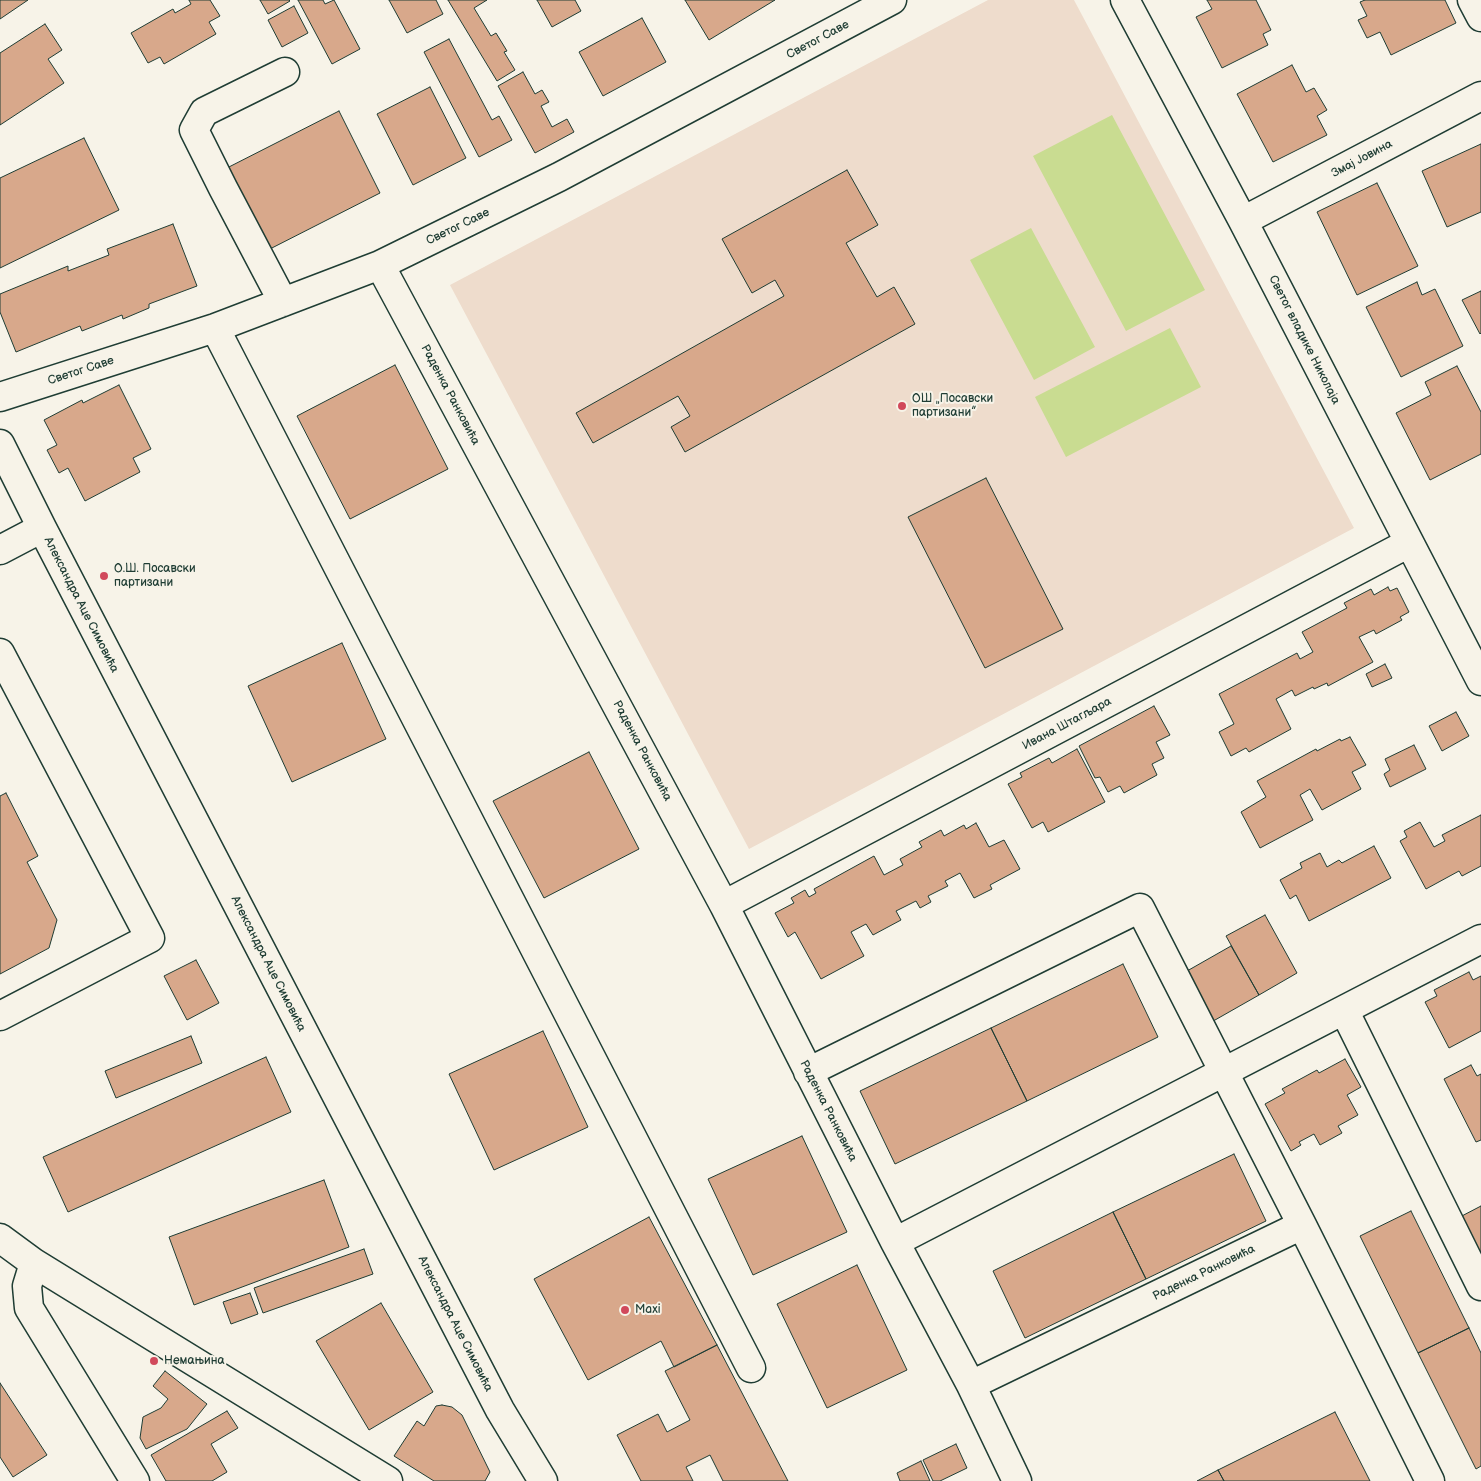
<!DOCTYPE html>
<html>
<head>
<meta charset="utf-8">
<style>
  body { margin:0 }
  canvas { display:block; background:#f7f3e8 }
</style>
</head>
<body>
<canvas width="1481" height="1481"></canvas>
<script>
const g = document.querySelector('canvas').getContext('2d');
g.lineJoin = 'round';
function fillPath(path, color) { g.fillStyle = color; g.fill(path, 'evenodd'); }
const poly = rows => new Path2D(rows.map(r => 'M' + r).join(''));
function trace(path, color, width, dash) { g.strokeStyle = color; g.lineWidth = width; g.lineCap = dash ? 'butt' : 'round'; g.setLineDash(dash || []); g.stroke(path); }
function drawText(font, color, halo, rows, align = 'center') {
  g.font = font + ' "Balsamiq Sans",sans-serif'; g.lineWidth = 4; g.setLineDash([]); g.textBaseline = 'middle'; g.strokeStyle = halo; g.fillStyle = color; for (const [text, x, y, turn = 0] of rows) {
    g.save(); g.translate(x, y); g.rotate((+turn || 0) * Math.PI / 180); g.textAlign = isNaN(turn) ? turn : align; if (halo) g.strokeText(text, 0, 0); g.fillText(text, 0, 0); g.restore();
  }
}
const built = poly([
  [988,0,1074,0,1354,528,749,849,450,285]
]);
const green = poly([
  [1112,115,1205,290,1126,331,1033,156],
  [1031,228,1095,347,1034,380,970,260],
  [1170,328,1201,387,1066,457,1035,397]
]);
const building = poly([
  [0,0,28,0,0,19,0,0],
  [189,0,210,0,220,16,209,22,216,34,164,64,160,57,148,63,131,33,173,9,175,13,191,4,189,0],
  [260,0,289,0,290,1,268,14,260,0],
  [298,0,323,0,325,4,334,0,360,49,332,64,298,0],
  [389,0,436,0,443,14,407,33,389,0],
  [448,0,487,0,474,8,491,36,496,33,507,51,504,52,515,70,497,81,448,0],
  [537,0,575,0,581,11,552,27,537,0],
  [685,0,775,0,709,40,685,0],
  [1207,0,1256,0,1271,30,1263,34,1268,45,1222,68,1196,17,1212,9,1207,0],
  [1365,0,1445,0,1456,23,1391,55,1380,32,1367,38,1358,20,1367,16,1360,2,1365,0],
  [294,6,308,33,282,47,268,20,294,6],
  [642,18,666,62,603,96,579,52,642,18],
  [45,24,62,50,48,59,64,83,0,125,0,53,45,24],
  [449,39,492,120,499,116,512,140,479,157,424,52,449,39],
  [1292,65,1306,92,1314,88,1327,110,1317,116,1327,135,1273,162,1237,94,1292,65],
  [523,72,535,94,542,90,549,102,541,106,552,127,567,119,574,132,535,153,498,86,523,72],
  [430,87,466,158,413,185,377,114,430,87],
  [339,111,380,193,264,252,223,170,339,111],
  [84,138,119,210,0,268,0,178,84,138],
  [1481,144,1481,212,1447,227,1422,171,1481,144],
  [847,170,878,225,846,243,877,297,894,287,915,324,685,452,671,427,690,416,678,396,593,443,576,413,784,296,775,280,752,293,722,239,847,170],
  [1377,183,1418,266,1357,295,1317,212,1377,183],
  [173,224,197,286,149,304,149,308,123,319,122,315,82,331,80,326,16,352,0,312,0,294,68,266,68,271,109,255,107,249,173,224],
  [1417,282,1422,295,1435,289,1463,346,1401,377,1366,307,1417,282],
  [1481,291,1481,333,1480,334,1462,300,1481,291],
  [395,365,448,469,350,519,297,416,395,365],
  [1457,366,1481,412,1481,454,1430,480,1396,413,1431,395,1425,382,1457,366],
  [119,385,151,449,133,458,140,472,85,501,68,468,59,473,47,450,57,445,44,420,82,400,83,403,119,385],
  [986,478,1063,629,985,668,908,517,986,478],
  [1388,587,1390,591,1397,588,1409,612,1400,617,1402,620,1376,634,1374,630,1359,637,1373,662,1328,686,1327,683,1314,689,1313,687,1295,696,1292,690,1276,699,1291,729,1249,752,1246,748,1231,756,1219,732,1234,724,1219,694,1297,653,1300,659,1313,652,1302,632,1347,608,1344,603,1371,589,1374,595,1388,587],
  [342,643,386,739,292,782,248,686,342,643],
  [1385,664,1392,678,1372,687,1366,674,1385,664],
  [1154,706,1170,735,1156,742,1164,758,1152,764,1157,775,1124,793,1120,786,1108,792,1100,777,1095,778,1079,746,1154,706],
  [1456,712,1469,736,1442,751,1429,726,1456,712],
  [1350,737,1366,765,1352,772,1361,789,1322,810,1310,789,1300,795,1313,820,1260,848,1241,812,1266,797,1257,781,1316,749,1317,751,1340,739,1341,741,1350,737],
  [1414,745,1426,769,1390,787,1384,774,1390,770,1385,759,1414,745],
  [1077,749,1105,802,1048,832,1043,822,1032,828,1008,784,1022,777,1020,773,1049,758,1052,763,1077,749],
  [589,752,639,849,544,898,493,801,589,752],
  [6,793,38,856,27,862,57,920,49,948,0,974,0,796,6,793],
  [1481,815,1481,866,1462,876,1459,871,1426,889,1400,841,1407,837,1404,831,1420,822,1434,847,1445,841,1442,835,1481,815],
  [976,823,989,847,1004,840,1020,869,990,885,992,889,974,898,960,873,945,881,948,886,928,896,931,902,920,908,916,901,896,911,901,920,873,935,866,924,851,932,864,956,821,979,795,932,788,937,775,913,794,903,791,898,805,890,809,897,816,893,814,889,874,856,884,875,903,865,900,859,922,847,919,842,941,830,944,836,964,825,966,829,976,823],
  [1374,846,1391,878,1309,921,1296,895,1290,899,1280,880,1302,868,1300,863,1320,853,1327,867,1339,860,1342,863,1374,846],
  [1265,915,1297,973,1259,995,1226,936,1265,915],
  [1231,946,1259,995,1208,1024,1180,975,1231,946],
  [196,960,219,1003,187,1020,164,976,196,960],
  [1123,964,1158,1037,1027,1101,991,1028,1123,964],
  [1469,972,1473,980,1481,976,1481,1031,1449,1048,1425,1002,1437,996,1434,990,1469,972],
  [991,1028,1027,1101,895,1164,860,1091,991,1028],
  [543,1031,588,1127,494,1170,449,1074,543,1031],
  [191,1036,202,1063,116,1098,105,1071,191,1036],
  [266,1057,291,1112,68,1212,43,1157,266,1057],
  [1345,1059,1361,1087,1347,1095,1358,1115,1338,1126,1342,1133,1320,1145,1314,1134,1299,1142,1301,1145,1291,1151,1265,1104,1285,1093,1282,1089,1317,1070,1319,1073,1345,1059],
  [1471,1065,1477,1076,1481,1074,1481,1140,1476,1142,1444,1079,1471,1065],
  [802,1136,847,1232,753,1275,708,1179,802,1136],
  [1234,1154,1266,1221,1146,1279,1113,1212,1234,1154],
  [324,1180,349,1247,194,1305,169,1237,324,1180],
  [1481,1206,1481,1262,1458,1218,1481,1206],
  [1411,1211,1469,1328,1418,1353,1360,1236,1411,1211],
  [1113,1212,1146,1279,1025,1338,993,1271,1113,1212],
  [649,1217,717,1345,674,1367,661,1341,588,1380,534,1279,649,1217],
  [364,1249,373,1274,263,1313,254,1288,364,1249],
  [857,1265,907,1370,827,1408,777,1304,857,1265],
  [250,1293,258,1314,231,1324,223,1302,250,1293],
  [381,1303,433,1392,369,1430,316,1341,381,1303],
  [1469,1328,1481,1353,1481,1466,1476,1469,1418,1353,1469,1328],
  [717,1345,788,1481,723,1481,710,1455,686,1467,693,1481,641,1481,617,1435,658,1414,667,1432,690,1420,665,1371,717,1345],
  [165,1371,207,1404,187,1429,146,1449,140,1438,143,1417,161,1408,168,1399,153,1386,165,1371],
  [0,1383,47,1455,13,1477,0,1457,0,1383],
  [442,1405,452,1407,462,1415,490,1472,485,1481,434,1481,394,1456,417,1421,424,1426,436,1406,442,1405],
  [227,1411,238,1428,211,1444,227,1472,212,1481,166,1481,151,1455,227,1411],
  [1335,1412,1370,1481,1224,1481,1218,1470,1335,1412],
  [956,1444,967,1468,940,1481,933,1481,923,1460,956,1444],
  [921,1461,930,1481,900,1481,897,1473,921,1461],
  [1218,1470,1224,1481,1197,1481,1218,1470]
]);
const minor = poly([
  [1125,0,1243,221,1481,681],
  [1472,0,1481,17],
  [1243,221,1481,96],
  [380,265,724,905,895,1242,971,1385,1017,1481],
  [283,302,223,188,194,130,204,112,285,72],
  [215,328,751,1368],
  [0,397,215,328,380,265,559,177,892,0],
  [0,444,42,528,500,1410,543,1481],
  [0,550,42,528],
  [0,653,150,938,0,1016],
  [724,905,1409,543],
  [1344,1010,1481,1286],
  [808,1072,1140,908,1302,1225,1430,1481],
  [0,1238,34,1263,388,1481],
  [895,1242,1481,939],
  [34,1263,27,1286,29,1308,135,1481],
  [971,1385,1302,1225]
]);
const markers = [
  [902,406,5,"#d1495b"],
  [104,576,5,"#d1495b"],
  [625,1310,5,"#d1495b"],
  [154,1361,5,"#d1495b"]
];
const streetNames = [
  ["Светог Саве",818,40,-28],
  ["Змај Јовина",1362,159,-28],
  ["Светог Саве",458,227,-26],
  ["Светог владике Николаја",1304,340,63],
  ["Светог Саве",81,371,-18],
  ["Раденка Ранковића",450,395,62],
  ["Александра Аце Симовића",81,605,63],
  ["Ивана Штагљара",1067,724,-28],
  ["Раденка Ранковића",642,751,62],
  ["Александра Аце Симовића",268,964,63],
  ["Раденка Ранковића",828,1111,63],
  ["Раденка Ранковића",1204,1273,-26],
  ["Александра Аце Симовића",455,1324,63]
];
const poiNames = [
  ["ОШ „Посавски",912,399],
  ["партизани”",912,413],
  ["О.Ш. Посавски",114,569],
  ["партизани",114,583],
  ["Maxi",635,1310],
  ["Немањина",164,1361]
];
fillPath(built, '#eedccc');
fillPath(green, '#c9dc91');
fillPath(building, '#d8a88b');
trace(building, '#1f3d34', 1);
trace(minor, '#1f3d34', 31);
trace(minor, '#f7f3e8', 28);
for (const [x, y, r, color] of markers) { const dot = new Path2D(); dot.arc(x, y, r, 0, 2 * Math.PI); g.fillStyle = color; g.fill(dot); trace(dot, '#f7f3e8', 2); }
drawText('12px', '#1f3d34', '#f7f3e8', streetNames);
drawText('12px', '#1f3d34', '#f7f3e8', poiNames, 'left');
</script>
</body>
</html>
